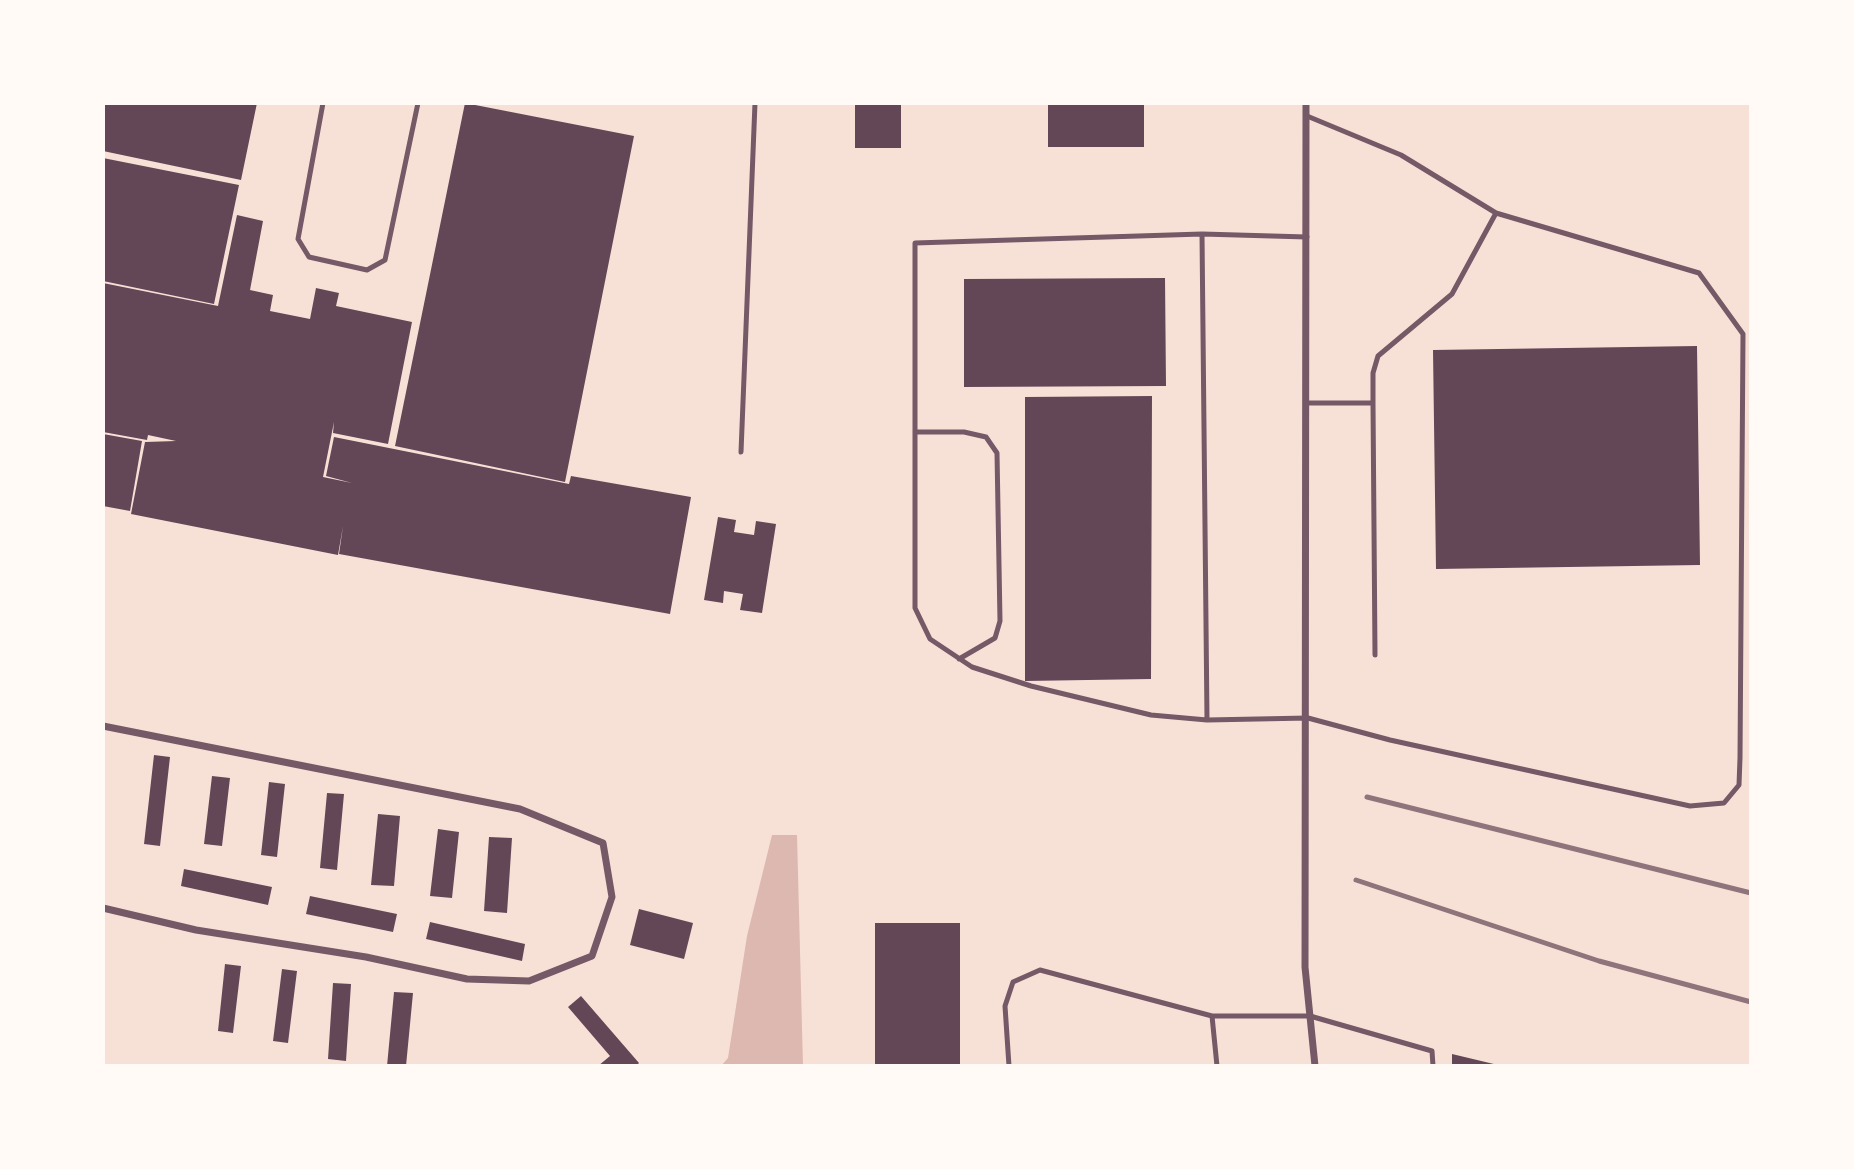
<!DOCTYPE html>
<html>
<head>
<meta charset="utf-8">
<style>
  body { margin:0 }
  #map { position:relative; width:1854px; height:1169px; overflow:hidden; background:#f7e1d7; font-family:"DM Sans",sans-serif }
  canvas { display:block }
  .frame { position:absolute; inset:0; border:105px solid #fffaf5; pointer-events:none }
</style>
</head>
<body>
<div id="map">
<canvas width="1854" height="1169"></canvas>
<div class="frame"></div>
</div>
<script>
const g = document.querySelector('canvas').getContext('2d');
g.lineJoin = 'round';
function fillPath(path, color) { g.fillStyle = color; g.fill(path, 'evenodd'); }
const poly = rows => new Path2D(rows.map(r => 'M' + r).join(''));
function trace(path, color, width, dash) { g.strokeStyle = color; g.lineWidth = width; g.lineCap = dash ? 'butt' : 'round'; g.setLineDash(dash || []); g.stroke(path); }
const water = poly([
  [772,835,797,835,803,1066,721,1066,728,1058,747,936]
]);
const building = poly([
  [103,103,257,103,241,180,103,151],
  [465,103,634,136,565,482,395,446],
  [855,103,901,103,901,148,855,148],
  [1048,103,1144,103,1144,147,1048,147],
  [103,158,239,185,214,304,103,281],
  [237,215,263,221,250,290,273,295,270,311,310,319,316,288,339,293,336,306,412,322,388,444,333,433,334,422,323,477,352,483,326,476,334,437,569,484,571,476,691,497,670,614,339,554,343,526,338,555,131,514,145,442,176,441,148,435,147,440,103,432,103,283,218,306],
  [1165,278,1166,386,964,387,964,279],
  [1697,346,1700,565,1436,569,1433,350],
  [1152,396,1151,679,1025,681,1025,397],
  [103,434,142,441,130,511,103,506],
  [718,517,736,520,734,532,754,535,756,521,776,524,762,613,740,610,743,594,724,591,723,603,704,600],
  [154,755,170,757,160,846,144,844],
  [212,776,230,778,222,846,204,844],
  [269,782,285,784,277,857,261,855],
  [327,793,344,794,337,870,320,868],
  [378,814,400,816,394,886,371,885],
  [438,829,459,832,452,898,430,896],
  [489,837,512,838,507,913,484,911],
  [184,869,272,887,268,905,181,886],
  [310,896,397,914,393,932,306,914],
  [639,909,693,923,684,959,630,945],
  [430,922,525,944,522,961,426,939],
  [875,923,960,923,960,1066,875,1066],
  [225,964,241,966,233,1033,218,1031],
  [282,969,297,971,288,1043,273,1041],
  [333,983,351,984,346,1061,328,1059],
  [394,992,413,993,406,1066,387,1066],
  [581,996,639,1063,636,1066,598,1066,610,1056,568,1007],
  [1452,1054,1498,1065,1498,1066,1452,1066]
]);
const service = poly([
  [323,103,298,239,309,257,367,270,385,260,418,103],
  [1307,116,1401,155,1496,213,1699,273,1743,334,1740,758,1739,785,1724,803,1690,806,1390,740,1308,718,1207,720,1202,234,1307,237],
  [1202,234,915,243,915,608,930,639,972,667,1031,686,1151,715,1207,720],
  [1307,403,1373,403,1375,655],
  [1373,403,1373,373,1378,356,1452,294,1496,213],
  [915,432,964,432,986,437,997,453,1000,621,995,638,959,659],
  [741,452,755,103],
  [1009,1066,1005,1006,1013,982,1040,970,1212,1016],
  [1217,1066,1212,1016,1310,1016,1432,1051,1433,1066]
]);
const minor = poly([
  [1306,103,1305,967,1315,1066],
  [103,726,520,809,603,843,612,897,592,956,529,981,467,979,366,957,196,930,103,908]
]);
const rail = poly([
  [1367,797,1751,893],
  [1356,880,1599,961,1751,1002]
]);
fillPath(water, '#dcb8b0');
fillPath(building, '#644757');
trace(service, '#755966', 5);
trace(minor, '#755966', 7);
trace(rail, '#8f747c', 5);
</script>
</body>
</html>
